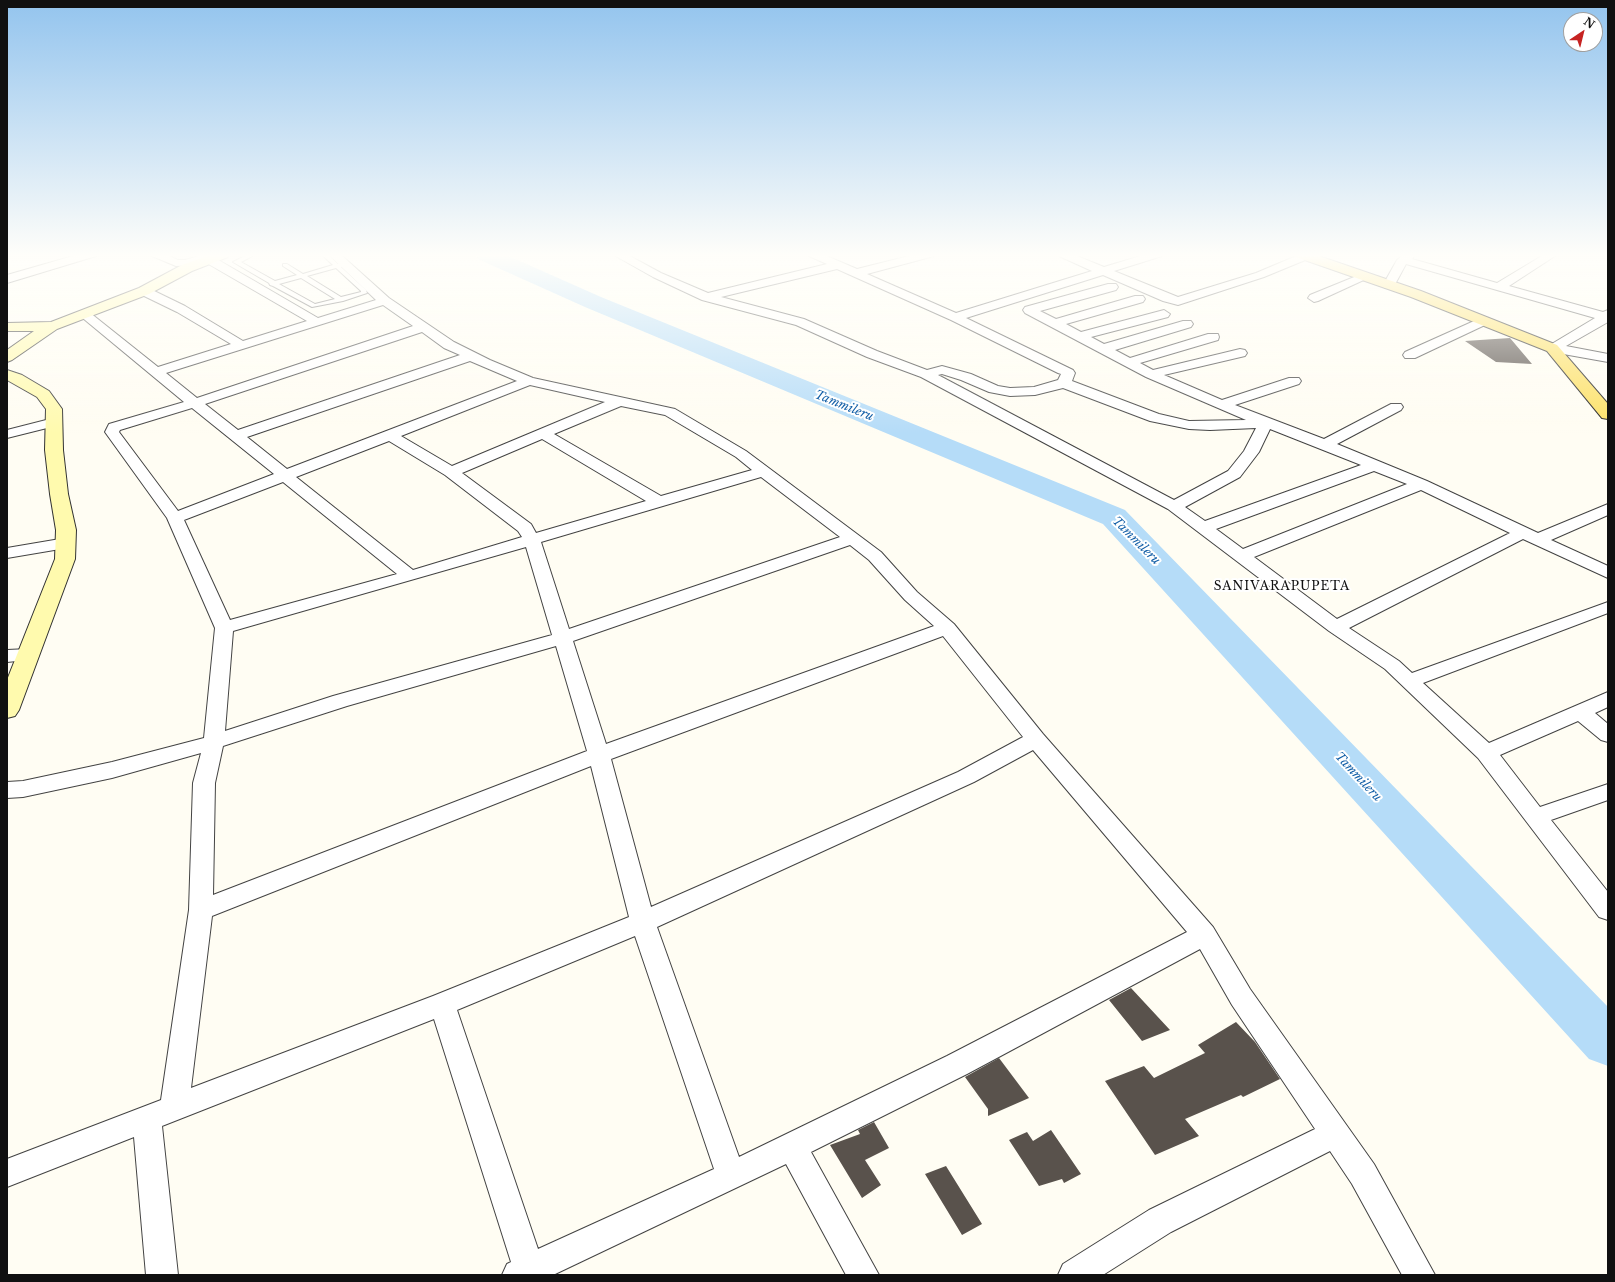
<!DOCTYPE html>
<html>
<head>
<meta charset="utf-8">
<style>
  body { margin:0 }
  #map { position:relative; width:1615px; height:1282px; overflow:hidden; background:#fffdf3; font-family:"Libre Baskerville",serif }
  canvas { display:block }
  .frame { position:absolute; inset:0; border:8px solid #101010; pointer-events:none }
  .north { position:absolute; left:1563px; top:12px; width:40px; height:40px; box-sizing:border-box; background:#fff; border:1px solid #9f9f9f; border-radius:50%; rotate:35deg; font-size:11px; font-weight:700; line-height:16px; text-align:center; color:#101010 }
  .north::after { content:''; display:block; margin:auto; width:14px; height:18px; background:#c62322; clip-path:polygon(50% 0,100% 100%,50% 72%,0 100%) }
</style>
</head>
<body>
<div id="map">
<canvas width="1615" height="1282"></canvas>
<div class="frame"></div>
<div class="north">N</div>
</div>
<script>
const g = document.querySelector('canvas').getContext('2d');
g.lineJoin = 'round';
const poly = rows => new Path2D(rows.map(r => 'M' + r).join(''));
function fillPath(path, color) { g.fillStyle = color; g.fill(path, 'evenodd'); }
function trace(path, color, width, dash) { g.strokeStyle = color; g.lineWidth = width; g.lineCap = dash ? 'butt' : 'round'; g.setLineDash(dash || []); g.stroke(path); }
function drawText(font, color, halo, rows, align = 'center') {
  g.font = font + ' "Libre Baskerville",serif'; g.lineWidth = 4; g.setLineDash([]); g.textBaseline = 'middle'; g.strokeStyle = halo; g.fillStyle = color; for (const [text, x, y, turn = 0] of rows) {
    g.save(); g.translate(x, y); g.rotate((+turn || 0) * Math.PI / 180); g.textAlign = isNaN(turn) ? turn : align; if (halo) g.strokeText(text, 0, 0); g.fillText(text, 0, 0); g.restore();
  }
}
const river = poly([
  [475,254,504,254,601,297,1125,510,1608,1007,1608,1066,1589,1059,1103,524,585,307,478,259,475,254]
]);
const building = poly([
  [1510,338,1532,364,1496,362,1465,341],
  [1131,988,1170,1030,1142,1041,1109,1000],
  [1236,1022,1255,1042,1280,1079,1243,1097,1241,1095,1185,1119,1199,1136,1155,1155,1105,1081,1144,1066,1154,1078,1205,1053,1198,1045],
  [999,1058,1029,1098,988,1116,988,1109,965,1077],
  [874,1122,889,1148,865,1160,881,1185,862,1198,830,1145,860,1134,858,1130],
  [1051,1130,1081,1174,1064,1183,1062,1179,1039,1186,1009,1140,1027,1132,1033,1141],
  [946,1166,982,1224,962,1235,925,1174]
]);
const service = poly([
  [249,254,256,254,241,262,275,281,297,275,283,266,283,264,287,264,303,274,333,265,321,254,327,254,338,264,343,264,344,265,341,267,366,290,367,293,343,301,312,307,273,286,270,285,269,283,233,262,249,254],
  [336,268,361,291,361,292,341,297,307,276,336,268],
  [301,278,335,299,315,304,279,284,301,278]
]);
const minor = poly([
  [80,254,98,254,96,256,7,283,7,275,80,254],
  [150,254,165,254,178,260,185,260,206,254,215,254,217,256,215,258,318,318,376,300,328,254,340,254,389,298,454,342,490,360,533,378,675,409,746,451,881,552,917,592,954,624,1043,734,1213,927,1250,989,1374,1164,1435,1275,1402,1275,1352,1184,1330,1151,1171,1232,1103,1275,1058,1275,1063,1264,1149,1210,1315,1129,1232,1005,1200,949,967,1074,811,1152,879,1275,846,1275,786,1164,553,1275,502,1275,507,1264,511,1262,434,1019,162,1126,178,1275,146,1275,134,1137,7,1187,7,1159,161,1100,189,910,193,783,201,753,112,778,23,797,7,798,7,782,23,781,112,762,204,738,215,628,167,518,105,432,109,424,184,402,79,315,81,312,89,312,158,367,231,344,177,312,140,294,138,291,140,288,148,288,185,306,243,341,307,321,205,262,193,265,176,266,152,256,150,254],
  [383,305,413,326,197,398,166,373,383,305],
  [422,332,444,348,460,355,238,430,205,404,422,332],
  [470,361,517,381,287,469,247,437,470,361],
  [530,385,605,402,452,466,401,436,530,385],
  [621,406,665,415,736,457,752,470,661,496,554,434,621,406],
  [192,408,274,474,178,511,119,432,120,430,192,408],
  [542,439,646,501,536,533,531,524,462,473,542,439],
  [389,441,445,475,518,531,522,537,413,570,296,477,389,441],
  [761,477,840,537,569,629,541,542,761,477],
  [283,482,397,574,230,620,184,520,283,482],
  [850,545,869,560,905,600,934,626,606,744,573,641,850,545],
  [526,547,552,635,333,696,225,731,233,631,526,547],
  [943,636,1023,737,958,772,651,907,611,759,943,636],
  [556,646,587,751,213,895,215,783,223,746,347,706,556,646],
  [1033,750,1187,932,947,1056,739,1157,657,927,974,782,1033,750],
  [591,766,629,917,433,996,191,1088,212,916,591,766],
  [635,936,714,1169,538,1249,457,1010,635,936],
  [612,254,626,254,661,273,708,293,827,264,809,256,808,254,822,254,857,269,917,254,935,254,934,256,867,274,956,313,1092,271,1059,256,1058,254,1072,254,1104,267,1147,254,1163,254,1162,256,1114,271,1178,297,1256,273,1301,254,1310,254,1312,256,1310,258,1264,277,1178,305,1163,301,1103,275,966,318,1073,370,1075,373,1072,381,1159,414,1189,421,1246,420,1146,377,1025,313,1023,310,1025,307,1108,284,1116,284,1118,287,1116,290,1040,311,1056,319,1135,296,1143,296,1145,299,1143,302,1066,324,1081,332,1164,310,1170,314,1168,317,1091,337,1104,344,1183,321,1191,321,1193,324,1191,327,1115,350,1130,358,1208,334,1218,334,1219,337,1218,340,1140,363,1153,370,1240,349,1245,350,1247,353,1245,356,1164,375,1222,400,1289,378,1299,378,1301,381,1299,384,1235,405,1324,439,1391,404,1401,404,1403,407,1401,410,1337,444,1427,481,1538,533,1608,504,1608,515,1551,540,1608,566,1608,578,1523,539,1349,628,1399,661,1412,673,1608,602,1608,613,1423,683,1489,743,1608,692,1608,707,1595,713,1608,724,1608,742,1601,740,1578,721,1500,755,1540,807,1608,784,1608,800,1551,820,1608,892,1608,920,1599,917,1478,758,1385,669,1329,631,1168,509,921,377,867,357,796,325,702,300,653,277,612,254],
  [837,269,951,320,1058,373,1061,374,1058,380,1034,387,1010,388,998,386,971,374,942,366,927,370,877,351,804,319,721,297,837,269],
  [942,374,961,380,989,392,1010,396,1035,395,1063,388,1150,421,1189,429,1210,430,1256,428,1244,451,1228,471,1174,500,938,375,942,374],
  [1270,429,1361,465,1205,521,1185,507,1240,477,1259,452,1270,429],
  [1374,471,1407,484,1243,549,1216,529,1374,471],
  [1421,490,1510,533,1337,619,1254,557,1421,490],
  [1404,254,1416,254,1412,259,1497,283,1545,254,1558,254,1509,286,1603,312,1608,310,1608,322,1566,346,1608,354,1608,362,1552,352,1545,348,1595,318,1406,264,1393,288,1385,288,1383,285,1397,260,1404,254],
  [1364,273,1370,276,1368,278,1318,301,1314,302,1308,298,1310,295,1364,273],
  [1483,317,1487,318,1489,321,1487,324,1415,358,1405,358,1403,355,1405,352,1483,317],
  [54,418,59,419,61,422,59,425,7,438,7,430,54,418],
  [66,538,72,539,75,543,72,547,7,558,7,548,66,538],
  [29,649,36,651,39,655,36,659,7,662,7,650,29,649]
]);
const secondary = poly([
  [212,254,229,254,228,257,192,271,149,294,57,329,12,360,7,362,7,350,34,331,7,331,7,323,51,322,139,288,182,265,212,254],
  [7,370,22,375,49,391,62,409,63,450,68,494,76,530,75,559,19,710,15,716,7,718,7,680,55,559,56,530,50,494,45,450,46,409,37,397,7,380,7,370]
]);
const primary = poly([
  [1295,254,1313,254,1421,291,1557,345,1608,404,1608,419,1602,418,1547,351,1411,297,1296,257,1295,254]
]);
const waterNames = [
  ["Tammileru",844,406,22],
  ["Tammileru",1136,541,45],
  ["Tammileru",1358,777,47]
];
const neighbourhoodNames = [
  ["SANIVARAPUPETA",1282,587]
];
fillPath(river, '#b5dcf8');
fillPath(building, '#59524c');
trace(service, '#434343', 2);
trace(minor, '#434343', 2);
trace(secondary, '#323232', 2);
trace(primary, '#212121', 2);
fillPath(service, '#fff');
fillPath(minor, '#fff');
fillPath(secondary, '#fffaae');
fillPath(primary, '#fce065');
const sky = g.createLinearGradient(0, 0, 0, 433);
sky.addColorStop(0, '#93c4ee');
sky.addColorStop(0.59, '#fffefa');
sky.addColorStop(1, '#fffefa00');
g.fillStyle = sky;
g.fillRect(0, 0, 1615, 433);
drawText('italic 12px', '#135fa7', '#fff', waterNames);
g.letterSpacing = '1px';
drawText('12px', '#101010', '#fff', neighbourhoodNames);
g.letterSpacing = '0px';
</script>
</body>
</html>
